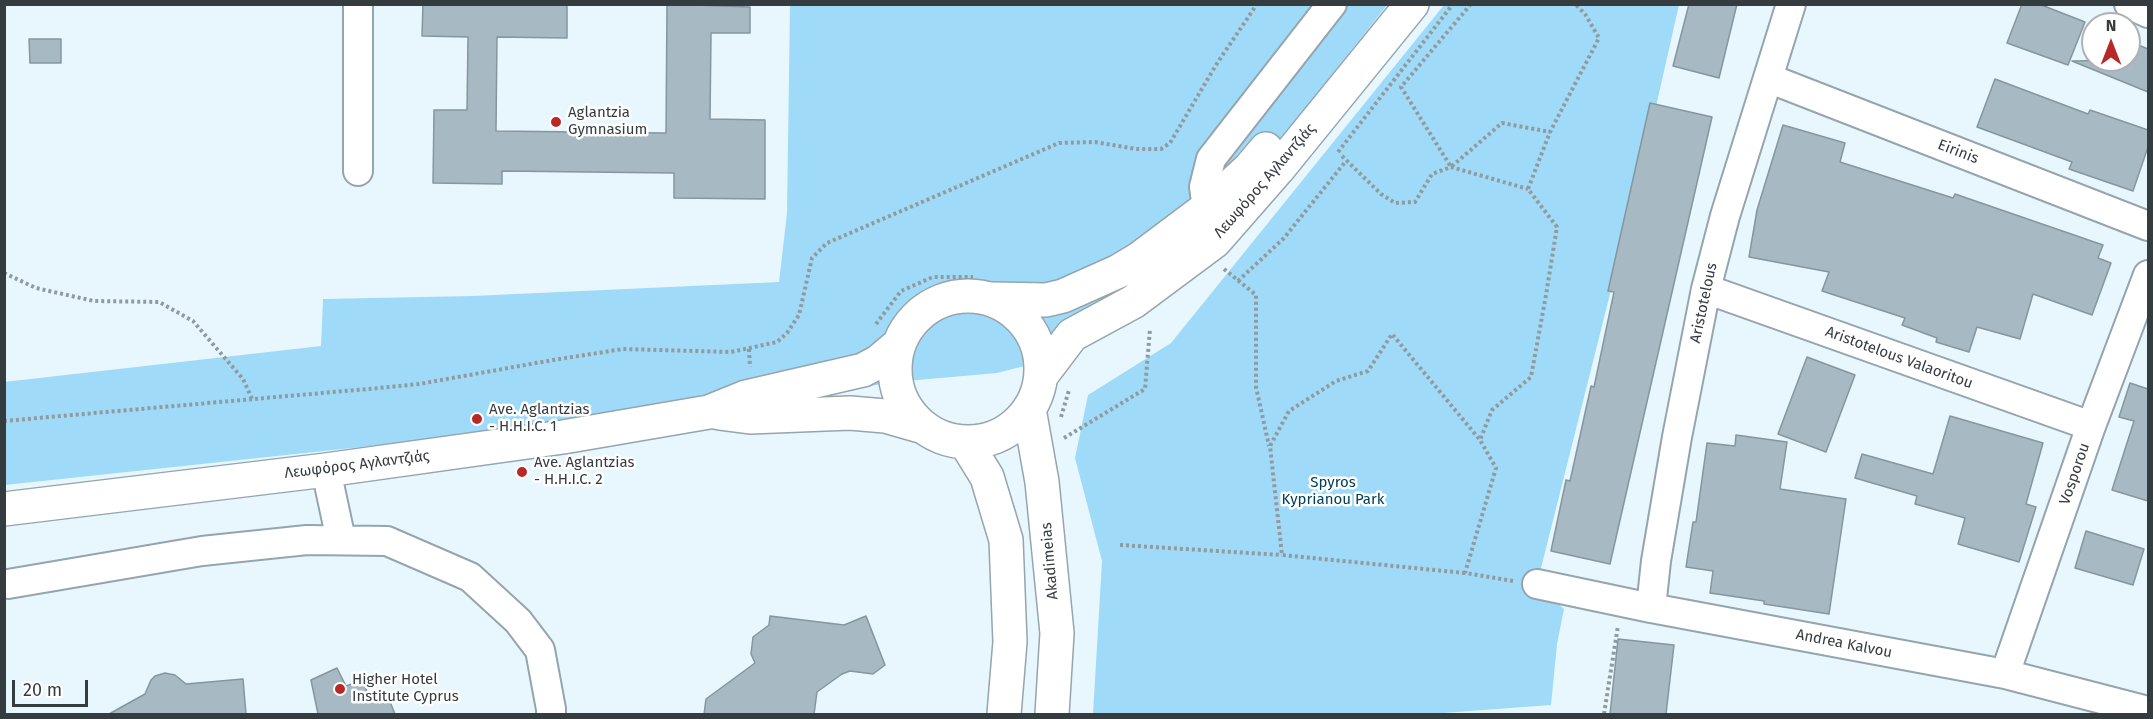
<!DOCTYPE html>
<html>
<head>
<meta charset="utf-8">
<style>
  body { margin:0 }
  #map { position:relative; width:2153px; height:719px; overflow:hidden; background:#e8f7fe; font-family:"Fira Sans",sans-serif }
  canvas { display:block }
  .frame { position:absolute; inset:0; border:6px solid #353c40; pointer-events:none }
  .north { position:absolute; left:2081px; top:12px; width:60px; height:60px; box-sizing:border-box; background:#fff; border:2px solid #aeb1b3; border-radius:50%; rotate:0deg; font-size:16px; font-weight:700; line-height:24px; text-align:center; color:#353c40 }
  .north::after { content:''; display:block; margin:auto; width:21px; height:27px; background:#b82926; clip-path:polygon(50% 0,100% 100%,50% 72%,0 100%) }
  .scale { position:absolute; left:12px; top:680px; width:76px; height:27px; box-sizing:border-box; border:3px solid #353c40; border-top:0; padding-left:8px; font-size:18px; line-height:21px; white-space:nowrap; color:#353c40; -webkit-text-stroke:4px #fff; paint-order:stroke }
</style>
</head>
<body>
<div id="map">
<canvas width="2153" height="719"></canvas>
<div class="frame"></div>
<div class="north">N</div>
<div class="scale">20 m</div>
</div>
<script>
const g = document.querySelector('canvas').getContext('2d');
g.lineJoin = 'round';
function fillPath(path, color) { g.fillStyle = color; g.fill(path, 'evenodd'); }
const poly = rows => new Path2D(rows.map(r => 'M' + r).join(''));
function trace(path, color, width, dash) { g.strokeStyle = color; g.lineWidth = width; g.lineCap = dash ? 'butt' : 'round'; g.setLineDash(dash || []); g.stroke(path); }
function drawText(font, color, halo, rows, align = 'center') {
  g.font = font + ' "Fira Sans",sans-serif'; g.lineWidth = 5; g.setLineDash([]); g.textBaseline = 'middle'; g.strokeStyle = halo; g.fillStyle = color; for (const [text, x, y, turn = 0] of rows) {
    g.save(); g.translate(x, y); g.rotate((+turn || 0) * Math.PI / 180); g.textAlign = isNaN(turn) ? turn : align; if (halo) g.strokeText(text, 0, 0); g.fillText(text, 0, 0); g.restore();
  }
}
const green = poly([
  [790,5,1387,5,1187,258,1130,320,1075,353,997,373,895,382,737,407,5,485,4,382,321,346,323,299,472,296,779,282,787,213],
  [1444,5,1679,5,1645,155,1537,584,1564,609,1557,644,1551,705,1430,714,1093,714,1102,561,1075,458,1088,395,1171,343]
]);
const building = poly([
  [423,4,567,4,567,38,497,37,496,131,666,133,667,4,750,7,750,33,711,33,710,119,765,120,765,199,674,198,674,173,502,171,502,184,433,183,434,110,467,110,468,37,422,36,423,4],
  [1689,4,1737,4,1719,78,1673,66,1689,4],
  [2022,4,2039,4,2085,22,2068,65,2007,43,2022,4],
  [29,39,61,39,61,63,30,63,29,39],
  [2129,41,2148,49,2148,92,2072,61,2129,60,2129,41],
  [1995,79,2088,114,2090,110,2148,130,2148,147,2133,191,2069,169,2072,162,1977,127,1995,79],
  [1650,103,1712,117,1610,564,1551,551,1566,480,1570,481,1591,386,1594,387,1614,292,1608,291,1650,103],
  [1783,125,1845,143,1840,162,1953,198,1955,194,2103,245,2098,258,2111,263,2092,315,2033,294,2020,339,1977,327,1969,352,1936,342,1937,338,1902,325,1905,318,1822,291,1829,272,1749,257,1757,210,1783,125],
  [1807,357,1855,375,1826,452,1778,434,1807,357],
  [2130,383,2148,389,2148,501,2112,490,2134,421,2119,417,2130,383],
  [1950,416,2043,443,2026,504,2036,507,2019,562,1958,544,1965,518,1915,504,1917,496,1855,478,1862,454,1933,474,1950,416],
  [1736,435,1787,442,1780,489,1846,499,1829,614,1764,604,1764,601,1710,593,1713,571,1686,567,1693,522,1696,522,1707,443,1735,446,1736,435],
  [2086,531,2144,549,2133,585,2075,568,2086,531],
  [770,616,844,625,866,616,885,665,873,674,850,671,842,674,817,692,814,714,704,714,706,699,755,663,751,654,753,637,769,625,770,616],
  [1618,639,1674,645,1666,714,1610,714,1618,639],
  [337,668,346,686,363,680,369,698,386,692,395,714,318,714,311,680,337,668],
  [165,673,175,675,186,684,243,679,246,714,109,714,145,694,151,680,155,676,165,673]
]);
const path = poly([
  [1471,4,1401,87,1451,167,1502,123,1550,132],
  [1338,152,1453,4],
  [1342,156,1381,194,1395,203,1415,202,1432,174,1451,167,1528,189],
  [1224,269,1256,295,1256,387,1269,446],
  [4,273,36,288,94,301,159,302,193,321,243,379,253,401],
  [1238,281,1284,238,1346,161],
  [876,324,901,291,933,277,973,277],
  [749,349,750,367],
  [1061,417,1069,390],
  [4,421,379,388,419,384,553,360,623,349,731,352,777,342,787,333,799,315,812,258,827,243,1059,143,1095,142,1136,149,1161,149,1170,143,1216,65,1257,4],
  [1064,438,1145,389,1150,329],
  [1120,545,1282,555],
  [1465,573,1282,555,1270,446,1289,411,1336,381,1368,371,1392,334,1480,440],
  [1513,581,1465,573,1496,468,1480,440,1492,410,1531,377,1546,295,1557,227,1528,189,1550,132,1599,38,1585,14,1575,4],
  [1604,714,1618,626]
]);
const minor = poly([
  [358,4,358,171],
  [2129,4,2148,13],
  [1768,78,2148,226],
  [1207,208,1204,187,1211,159,1332,4],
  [1706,289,2091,426],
  [326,470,341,540],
  [8,584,202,551,307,540,387,541,470,577,518,621,540,650,551,709,551,714],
  [1537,584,1651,608,2005,674,2148,711],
  [1651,608,1656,561,1677,437,1706,289,1725,216,1791,4],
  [2005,674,2091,426,2148,275]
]);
const major = poly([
  '895 369a73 73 0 1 1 146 0a73 73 0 1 1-146 0Z',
  [992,299,1046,300,1063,296,1119,271,1139,259,1207,208,1250,168,1266,149],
  [1041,376,1072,335,1133,302,1215,241,1278,169,1412,4],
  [1029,409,1042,482,1057,633,1052,714],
  [719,413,750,417,850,413,885,416,920,426],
  [966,443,987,477,1006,540,1010,642,1004,714],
  [4,509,326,470,563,437,709,412,746,397,863,370,878,362,897,346]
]);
const markers = [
  [556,122,6,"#b82926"],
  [477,419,6,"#b82926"],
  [522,472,6,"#b82926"],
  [340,689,6,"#b82926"]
];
const poiNames = [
  ["Aglantzia",568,113],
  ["Gymnasium",568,130],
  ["Ave. Aglantzias",489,410],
  ["- H.H.I.C. 1",489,427],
  ["Ave. Aglantzias",534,463],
  ["- H.H.I.C. 2",534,480],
  ["Higher Hotel",352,680],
  ["Institute Cyprus",352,697]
];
const streetNames = [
  ["Eirinis",1958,152,21],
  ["Λεωφόρος Αγλαντζιάς",1265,181,-49],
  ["Aristotelous",1704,303,-78],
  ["Aristotelous Valaoritou",1899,358,20],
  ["Λεωφόρος Αγλαντζιάς",357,465,-7],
  ["Vosporou",2075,474,-71],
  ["Akadimeias",1050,561,-95],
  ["Andrea Kalvou",1844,644,11]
];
const parkNames = [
  ["Spyros",1333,483],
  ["Kyprianou Park",1333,500]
];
fillPath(green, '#9fdbf9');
fillPath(building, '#a7b9c2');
trace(building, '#85969f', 1.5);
trace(minor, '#94a5ae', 32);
trace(major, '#94a5ae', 36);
trace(path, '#909ba0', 4, [3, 3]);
trace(minor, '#fff', 28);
trace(major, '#fff', 33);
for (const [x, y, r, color] of markers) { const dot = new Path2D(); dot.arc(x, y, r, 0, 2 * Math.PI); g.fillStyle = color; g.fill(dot); trace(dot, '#fff', 2); }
drawText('15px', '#353c40', '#fff', poiNames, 'left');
drawText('15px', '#353c40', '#fff', streetNames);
drawText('15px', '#014057', '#fff', parkNames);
</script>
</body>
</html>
